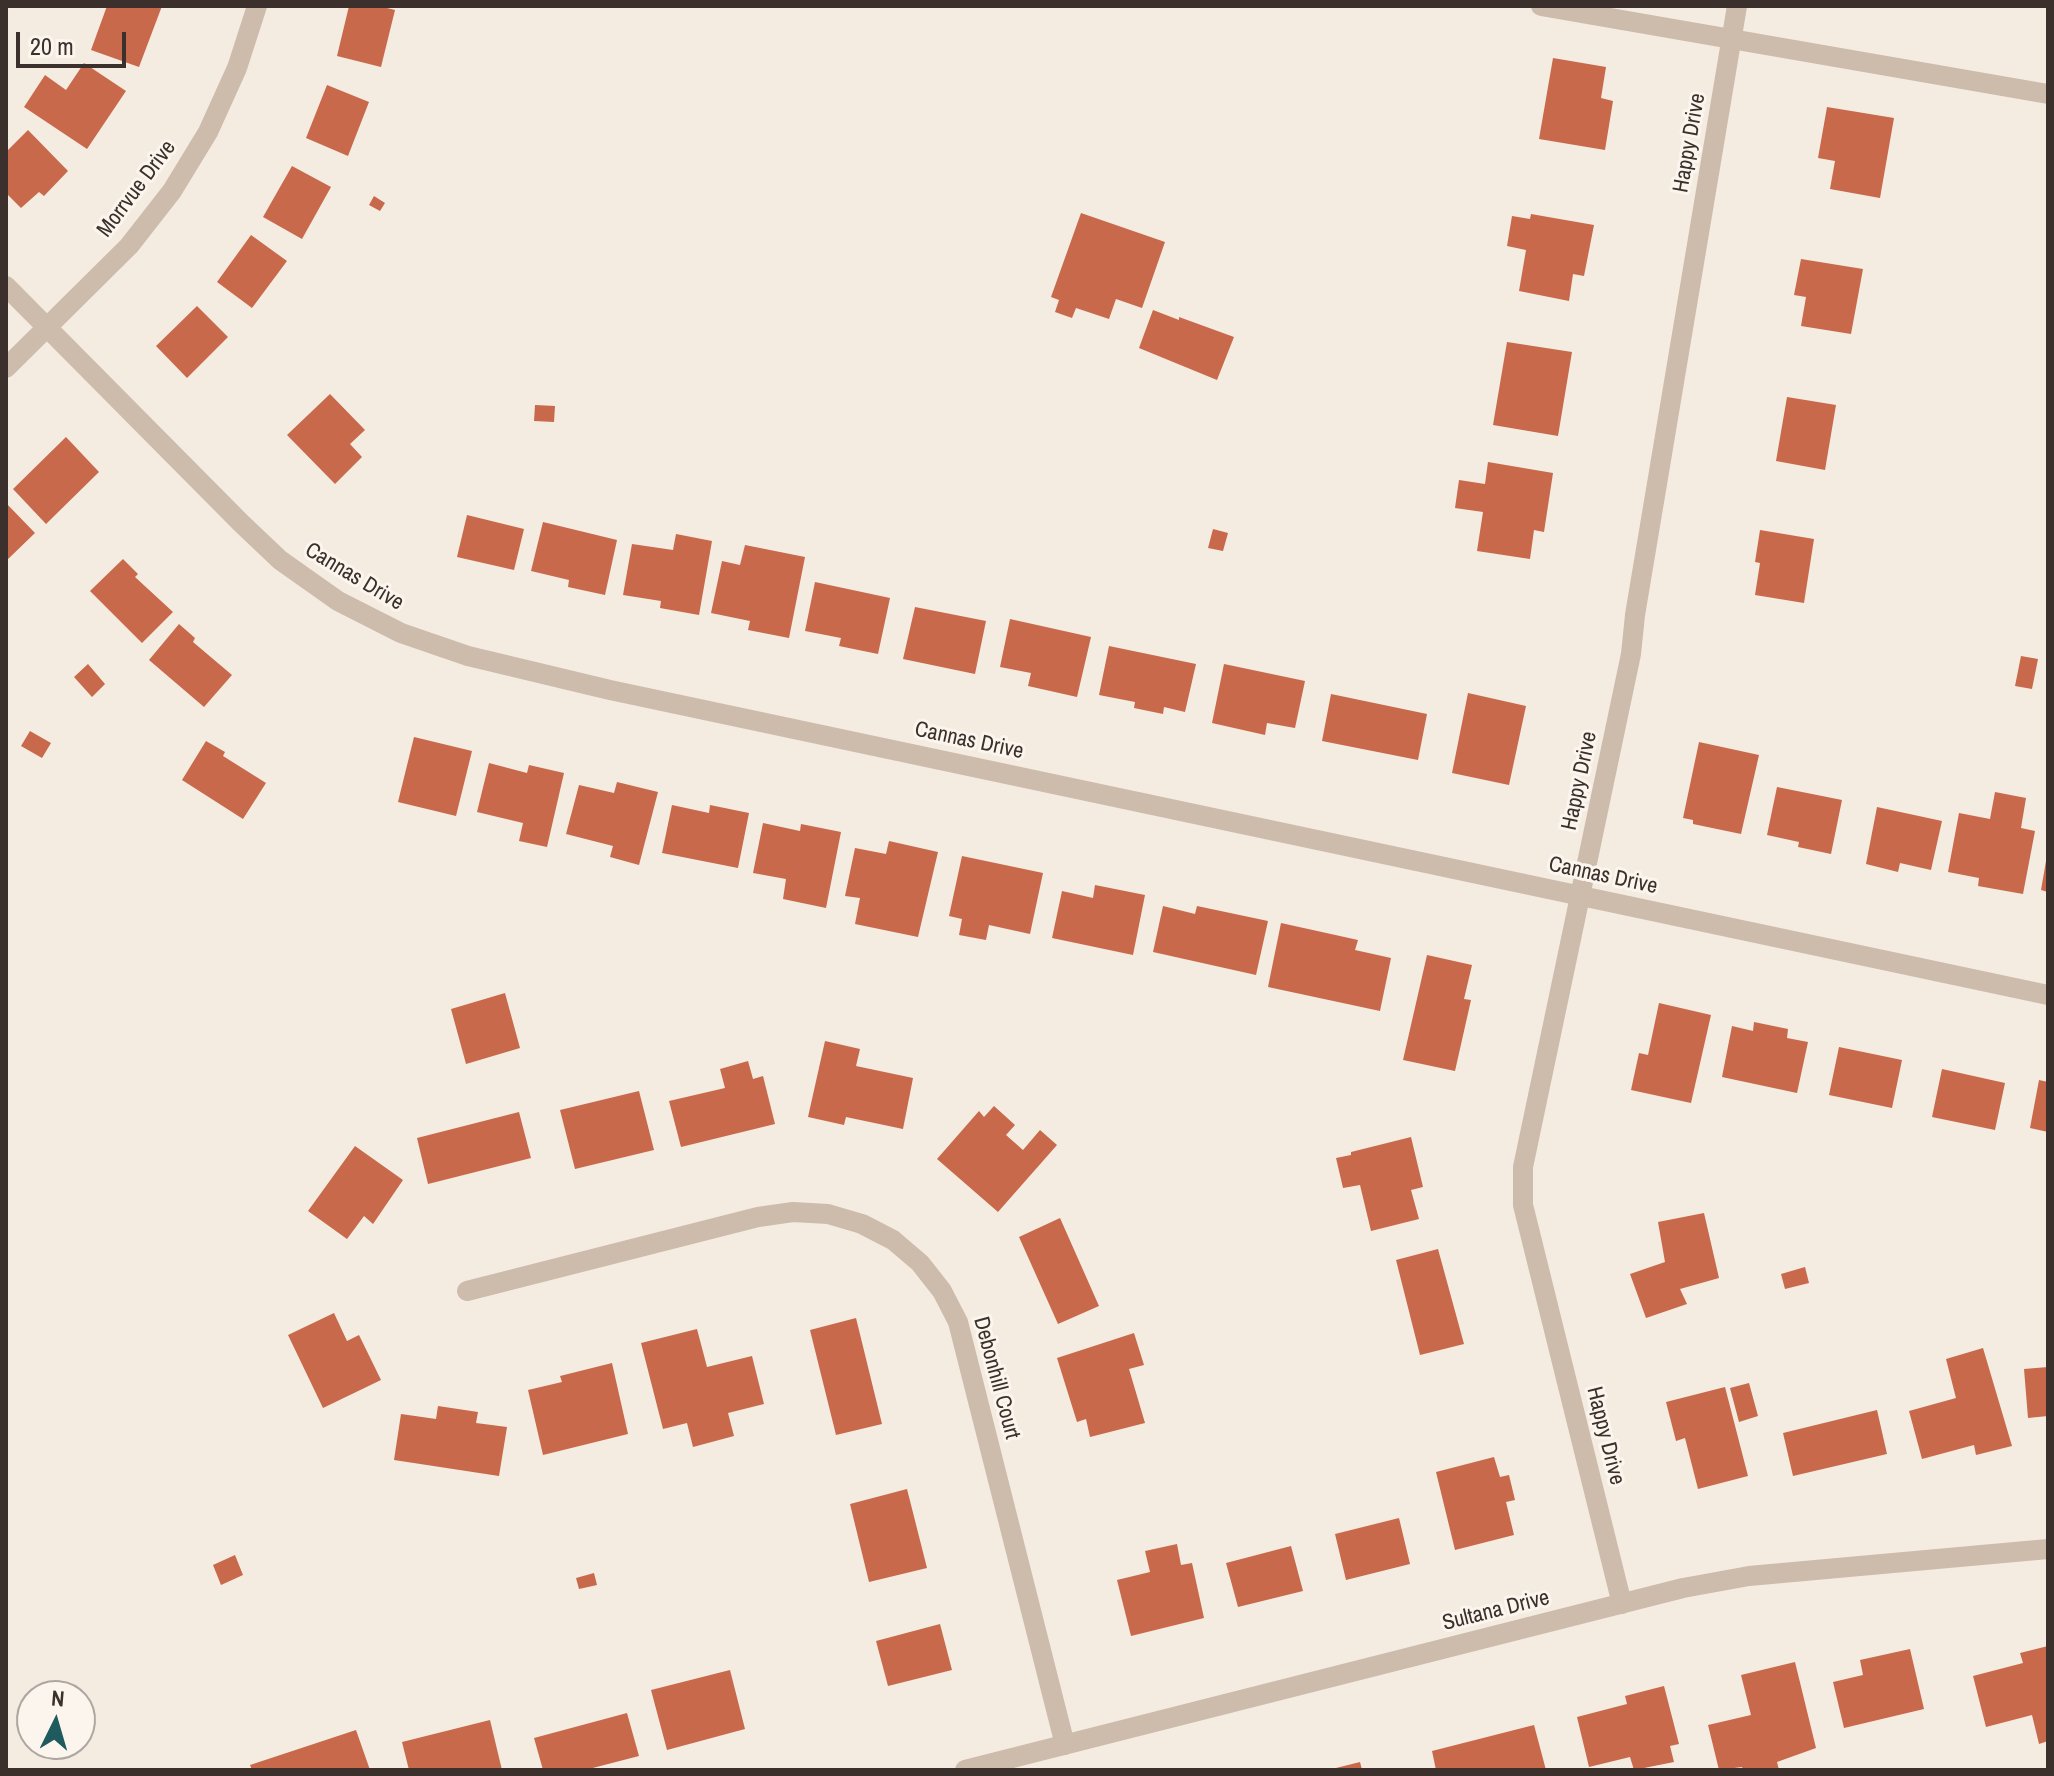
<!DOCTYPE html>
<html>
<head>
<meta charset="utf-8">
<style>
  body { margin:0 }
  #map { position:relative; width:2054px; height:1776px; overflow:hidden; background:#f4ebe1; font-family:"Archivo Narrow",sans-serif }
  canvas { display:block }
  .frame { position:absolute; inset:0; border:8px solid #3b302b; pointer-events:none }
  .north { position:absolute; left:16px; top:1680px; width:80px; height:80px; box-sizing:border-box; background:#fbf5ee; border:2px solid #aea6a0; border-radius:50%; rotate:5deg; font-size:22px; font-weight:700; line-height:32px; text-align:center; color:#3b302b }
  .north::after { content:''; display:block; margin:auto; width:28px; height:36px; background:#1f5a5e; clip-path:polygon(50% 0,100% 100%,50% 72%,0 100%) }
  .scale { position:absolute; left:16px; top:32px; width:110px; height:36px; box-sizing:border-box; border:4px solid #3b302b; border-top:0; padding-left:10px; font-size:24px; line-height:28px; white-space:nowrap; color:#3b302b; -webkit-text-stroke:6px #fbf5ee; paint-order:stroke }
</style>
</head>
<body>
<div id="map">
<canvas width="2054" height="1776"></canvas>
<div class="frame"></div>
<div class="north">N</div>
<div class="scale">20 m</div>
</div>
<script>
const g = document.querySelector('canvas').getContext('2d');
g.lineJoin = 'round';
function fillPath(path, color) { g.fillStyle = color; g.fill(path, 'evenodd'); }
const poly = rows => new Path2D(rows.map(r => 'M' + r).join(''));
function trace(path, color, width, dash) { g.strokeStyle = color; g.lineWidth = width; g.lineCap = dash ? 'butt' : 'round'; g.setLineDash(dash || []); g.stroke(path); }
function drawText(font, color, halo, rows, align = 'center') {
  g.font = font + ' "Archivo Narrow",sans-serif'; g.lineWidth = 6; g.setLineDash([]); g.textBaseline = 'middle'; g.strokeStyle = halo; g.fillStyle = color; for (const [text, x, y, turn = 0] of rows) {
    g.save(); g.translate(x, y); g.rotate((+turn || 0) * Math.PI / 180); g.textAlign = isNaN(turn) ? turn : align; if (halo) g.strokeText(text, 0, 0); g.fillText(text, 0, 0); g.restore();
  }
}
const building = poly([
  [107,6,162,6,139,67,91,50],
  [349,6,379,6,395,10,381,67,337,56],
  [1553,58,1606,67,1601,98,1613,101,1605,150,1539,139],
  [84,63,126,91,87,149,24,107,45,75,66,90],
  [327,85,369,102,348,156,306,138],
  [1827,107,1894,118,1880,198,1830,189,1835,161,1818,158],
  [28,130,68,171,44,196,39,192,21,208,6,193,6,152],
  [292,166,331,187,302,239,263,217],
  [374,196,385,203,380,211,369,205],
  [1081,213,1165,242,1142,308,1116,299,1109,319,1076,308,1072,318,1055,312,1059,300,1051,297],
  [1531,214,1594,225,1584,276,1573,274,1569,301,1519,291,1526,250,1507,246,1512,216,1530,219],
  [251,235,287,261,252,308,217,282],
  [1801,259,1863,269,1851,334,1801,326,1806,297,1794,295],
  [197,306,228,337,187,378,156,346],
  [1153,310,1179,320,1179,317,1234,337,1217,380,1139,348],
  [1507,342,1572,352,1558,436,1493,425],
  [330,394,365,430,350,444,362,457,335,484,287,435],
  [1787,397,1836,405,1825,470,1776,461],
  [535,405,555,406,554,422,534,421],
  [66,437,99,472,46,524,13,489],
  [1488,462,1553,473,1544,532,1534,530,1530,559,1477,551,1483,512,1455,508,1459,480,1485,484],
  [6,503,35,533,6,561],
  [467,515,524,529,514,570,457,557],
  [543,522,617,540,605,595,568,587,569,580,531,571],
  [1213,529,1228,533,1223,551,1208,548],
  [1760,530,1814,539,1804,603,1755,595,1760,563,1755,562],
  [676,534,712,541,699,615,660,608,661,601,623,595,632,544,673,550],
  [745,545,805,557,789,638,748,630,750,621,711,613,722,561,740,565],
  [123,559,138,574,135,577,173,612,142,643,90,591],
  [815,582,890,598,878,654,839,646,841,638,805,631],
  [915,607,986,621,975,674,903,659],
  [1010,619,1091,637,1077,697,1028,686,1031,673,1000,667],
  [179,624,195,638,193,642,232,675,204,707,149,660],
  [1109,646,1196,664,1185,712,1164,707,1163,714,1134,708,1135,702,1099,695],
  [2021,656,2038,659,2032,689,2015,686],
  [88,664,105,684,92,697,74,677],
  [1224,664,1305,681,1295,728,1267,723,1265,735,1212,723],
  [1468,693,1526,706,1509,785,1452,773],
  [1331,694,1427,714,1418,760,1322,741],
  [30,731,51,743,42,758,21,746],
  [414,737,472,751,456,816,398,802],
  [206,741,225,752,223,756,266,783,243,819,182,780],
  [1699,742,1759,755,1741,834,1693,824,1693,820,1683,818],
  [489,763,527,773,529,765,564,773,547,847,519,841,523,823,477,812],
  [617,782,658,792,639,865,610,857,613,846,566,834,579,785,614,793],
  [1777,787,1842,800,1831,854,1798,847,1799,842,1767,835],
  [1995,792,2026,798,2021,828,2035,831,2023,894,1978,886,1979,878,1948,872,1959,813,1990,819],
  [672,805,709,813,710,805,749,813,738,868,662,853],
  [1877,807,1942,821,1931,870,1900,863,1898,872,1866,864],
  [763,823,800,831,801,824,841,832,826,908,783,899,786,879,753,873],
  [889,841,938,852,918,937,855,924,860,898,845,896,855,848,886,854],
  [962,856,1043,873,1030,934,989,925,986,940,959,935,962,919,949,916],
  [2046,861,2048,861,2048,892,2041,890],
  [1095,885,1145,895,1133,955,1052,938,1062,891,1093,898],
  [1163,906,1195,914,1197,906,1268,921,1256,975,1153,952],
  [1281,923,1358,940,1355,950,1391,958,1380,1011,1268,987],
  [1427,955,1472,965,1464,999,1471,1000,1455,1071,1403,1060],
  [505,993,520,1048,466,1064,451,1009],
  [1659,1003,1711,1015,1691,1103,1631,1090,1639,1053,1648,1055],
  [1754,1022,1788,1029,1787,1038,1808,1042,1797,1093,1722,1077,1732,1026,1753,1031],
  [825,1041,860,1049,856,1066,913,1078,903,1129,846,1117,844,1125,808,1117],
  [1839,1047,1902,1060,1892,1108,1829,1095],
  [748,1061,753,1079,763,1076,775,1124,681,1147,669,1101,725,1088,720,1069],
  [1942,1069,2005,1083,1995,1130,1932,1117],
  [2039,1080,2048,1082,2048,1132,2030,1128],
  [639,1091,654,1150,575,1169,560,1110],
  [994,1106,1015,1125,1006,1135,1023,1150,1040,1130,1057,1145,998,1212,937,1159,979,1111,984,1117],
  [519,1112,531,1158,428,1184,417,1138],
  [1411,1137,1423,1187,1411,1190,1419,1219,1371,1231,1360,1185,1343,1188,1336,1158,1351,1155,1351,1152],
  [355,1146,403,1180,373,1224,364,1216,347,1239,308,1211],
  [1704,1213,1719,1278,1680,1289,1687,1304,1646,1318,1630,1274,1665,1262,1658,1222],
  [1060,1218,1099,1306,1058,1324,1019,1237],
  [1438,1249,1464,1344,1420,1355,1396,1260],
  [1805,1267,1809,1283,1785,1289,1781,1274],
  [334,1313,347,1341,359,1335,381,1380,323,1408,288,1335],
  [856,1318,882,1424,836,1435,810,1330],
  [697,1329,707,1367,752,1356,764,1404,728,1413,734,1436,693,1447,687,1423,663,1429,641,1343],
  [1134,1333,1144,1365,1129,1369,1145,1423,1090,1437,1086,1419,1077,1422,1057,1358],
  [1983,1348,2012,1446,1976,1455,1974,1445,1922,1459,1909,1411,1956,1398,1946,1359],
  [612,1363,628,1434,543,1455,528,1390,562,1382,560,1376],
  [2048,1367,2048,1416,2028,1418,2024,1369],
  [1749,1383,1758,1416,1739,1422,1730,1388],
  [1725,1387,1748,1476,1698,1489,1685,1438,1676,1441,1666,1402],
  [438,1406,478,1412,476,1423,507,1427,499,1476,394,1460,401,1414,436,1419],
  [1877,1410,1887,1454,1793,1476,1783,1433],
  [1494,1457,1500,1477,1509,1475,1515,1500,1506,1502,1514,1535,1455,1550,1436,1472],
  [907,1489,927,1568,869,1582,850,1504],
  [1399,1518,1410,1564,1346,1580,1335,1534],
  [1177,1544,1181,1565,1192,1563,1204,1618,1131,1636,1117,1580,1150,1572,1145,1551],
  [1291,1546,1303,1591,1238,1607,1226,1563],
  [235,1555,243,1575,221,1585,213,1565],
  [594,1573,597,1585,579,1589,576,1578],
  [940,1624,952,1670,888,1686,876,1641],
  [2048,1646,2048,1741,2039,1744,2032,1715,1986,1727,1973,1676,2023,1663,2020,1653],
  [1910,1649,1924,1709,1844,1728,1833,1682,1863,1675,1860,1660],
  [1795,1662,1816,1748,1777,1762,1779,1770,1743,1770,1742,1767,1719,1770,1708,1725,1751,1715,1741,1675],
  [730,1670,745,1729,667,1750,651,1690],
  [1664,1686,1679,1744,1670,1746,1674,1762,1634,1770,1630,1757,1589,1767,1577,1717,1627,1704,1625,1696],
  [627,1713,639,1756,585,1770,543,1770,534,1738],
  [490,1720,502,1770,409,1770,402,1742],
  [1534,1725,1546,1770,1436,1770,1432,1751],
  [356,1730,370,1770,252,1770,250,1765],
  [1360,1762,1362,1770,1332,1770,1332,1769]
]);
const lane = poly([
  [1541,6,2048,94]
]);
const street = poly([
  [6,286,241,523,280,560,338,601,401,633,468,656,610,690,2048,995],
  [6,368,129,246,172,191,208,132,237,68,257,6],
  [467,1291,758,1217,793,1212,828,1214,862,1224,893,1240,920,1263,942,1291,958,1322,1065,1745],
  [1622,1604,1523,1205,1523,1167,1631,654,1635,615,1737,6],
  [965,1770,1683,1588,1749,1576,2048,1549]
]);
const streetNames = [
  ["Happy Drive",1690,143,-80],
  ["Morrvue Drive",137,189,-53],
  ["Cannas Drive",354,577,31],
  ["Cannas Drive",969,741,12],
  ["Happy Drive",1580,781,-78],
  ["Cannas Drive",1603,876,12],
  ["Debonhill Court",996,1378,75],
  ["Happy Drive",1605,1436,76],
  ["Sultana Drive",1496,1611,-14]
];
fillPath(building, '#c8694b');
trace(lane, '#cdbbac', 20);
trace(street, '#cdbbac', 20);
drawText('22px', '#3b302b', '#fbf5ee', streetNames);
</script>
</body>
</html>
